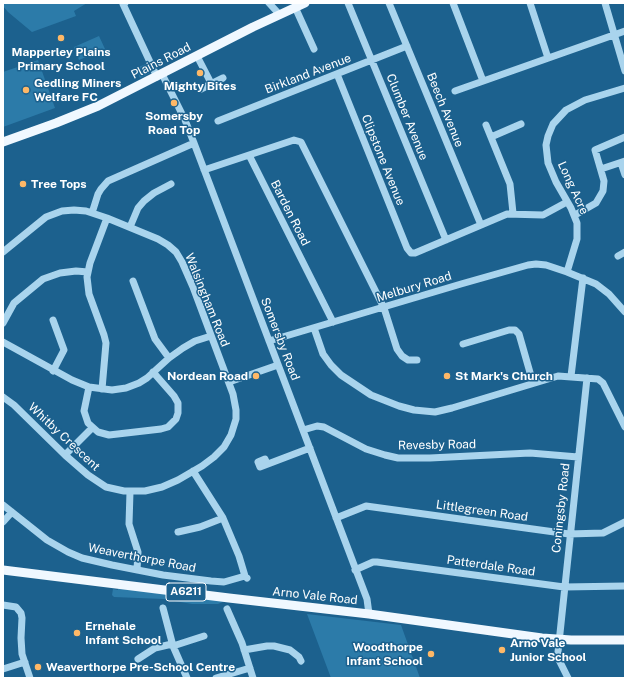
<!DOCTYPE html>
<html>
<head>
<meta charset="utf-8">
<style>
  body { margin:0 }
  #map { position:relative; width:628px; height:681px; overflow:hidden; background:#1c618e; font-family:"Public Sans",sans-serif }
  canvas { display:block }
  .frame { position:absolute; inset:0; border:4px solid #fff; pointer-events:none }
</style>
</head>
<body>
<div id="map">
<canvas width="628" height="681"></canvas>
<div class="frame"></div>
</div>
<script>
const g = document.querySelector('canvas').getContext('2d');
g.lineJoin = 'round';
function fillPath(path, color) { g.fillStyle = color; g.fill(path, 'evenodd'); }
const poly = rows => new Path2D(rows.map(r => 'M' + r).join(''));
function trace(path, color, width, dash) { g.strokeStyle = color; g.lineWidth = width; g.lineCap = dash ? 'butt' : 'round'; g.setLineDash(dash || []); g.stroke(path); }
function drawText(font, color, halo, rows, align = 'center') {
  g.font = font + ' "Public Sans",sans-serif'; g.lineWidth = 3; g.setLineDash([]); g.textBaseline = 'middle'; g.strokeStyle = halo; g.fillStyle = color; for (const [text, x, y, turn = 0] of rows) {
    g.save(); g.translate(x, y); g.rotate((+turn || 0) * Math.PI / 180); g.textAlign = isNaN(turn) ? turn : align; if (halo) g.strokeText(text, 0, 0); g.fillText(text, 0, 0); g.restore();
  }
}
const green = poly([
  [3,3,87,3,74,11,76,16,32,32,8,12,3,6],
  [99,36,105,49,79,60,74,47],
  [38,60,55,108,3,127,3,72],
  [146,64,150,73,140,78,136,68],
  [118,588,225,601,218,604,192,604,163,599,114,597,112,595,113,589,118,590],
  [307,614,401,625,420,678,331,678]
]);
const minor = poly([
  [125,3,123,4,157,77],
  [269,3,279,14],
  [348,3,446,240],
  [389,3,481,225],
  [453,3,483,81],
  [530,3,548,58],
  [605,3,625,71],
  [295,7,314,49],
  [197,56,211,83],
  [162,74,185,120,194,143,367,599,369,614],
  [337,74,407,248,411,253,415,253,507,214,543,215,567,202],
  [201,89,223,78],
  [455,91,625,31],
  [218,121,407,46],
  [486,125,510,184,513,213],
  [491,137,521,124],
  [249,155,294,140,301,142,384,308,397,349,402,356,408,360,417,360],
  [621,163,625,175],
  [601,169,625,161],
  [204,170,249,155,333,322],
  [92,213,98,194,101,189,108,181,194,143],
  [575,215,596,203,603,191,604,181,595,150,625,137],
  [130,227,138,208,144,201,154,193,171,184],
  [3,252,46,217,62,211,74,210,86,211,107,218,158,239,168,245,176,252,182,262,193,287,233,394,236,410,236,419,231,435,224,447,214,457,202,466,178,480,162,487,145,491,124,491,106,487,88,475,65,455,14,405,3,397],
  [618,256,625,252],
  [567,272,577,239,577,223,571,208,556,182,548,163,546,145,548,136,553,124,566,110,585,100,625,88],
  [133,281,155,339,169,358],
  [53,320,64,350,53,371],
  [3,323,14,303,43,279,60,273,76,271,88,272],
  [314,328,323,354,331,365,341,375,371,395,399,406,414,410,435,412,452,408,558,376,598,379,603,383,625,427],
  [269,341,461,284,528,265,536,264,546,265,567,272,596,284,609,294,625,312],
  [3,342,72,380,89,387,112,390,126,388,139,383,147,378,169,358,183,348,195,341,211,336],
  [463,344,509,330,515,330,519,334,533,383],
  [571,376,583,278],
  [229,382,278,365],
  [89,387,84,411,88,423,98,432,109,435,161,429,168,427,176,419,178,413,178,403,174,396,153,372],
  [102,389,106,343,104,335,89,294,87,277,90,263,107,218],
  [303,430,317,426,324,427,366,449,385,455,398,458,430,458,530,453,578,457],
  [65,455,92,428],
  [267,464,265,459,258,462,260,467,310,448],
  [193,471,223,518,239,556,245,576,247,578],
  [130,492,129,524,138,552,137,570],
  [3,505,47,540,68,552,82,558,112,565,163,575,211,581,224,582,245,576],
  [336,518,366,506,569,534,603,533,625,522],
  [3,522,12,512],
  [178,532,200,527,223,518],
  [355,570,373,562,377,562,564,587,625,586],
  [3,605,16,607,21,613,22,618,21,638,22,654,30,678],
  [163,608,173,646,187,678],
  [227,609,242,643,253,678],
  [173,646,204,636],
  [244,650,267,646,274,646,290,650,299,657,301,661],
  [138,659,155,648,172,644],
  [3,669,25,662],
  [216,678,250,668],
  [568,678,559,660,558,652,587,378]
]);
const major = poly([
  [3,142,56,123,98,106,253,27,305,3],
  [3,570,229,598,369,614,542,638,571,640,625,640]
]);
const markers = [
  [61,38,4,"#feb867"],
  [200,73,4,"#feb867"],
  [26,90,4,"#feb867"],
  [174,103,4,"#feb867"],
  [23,184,4,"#feb867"],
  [256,376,4,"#feb867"],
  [447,376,4,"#feb867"],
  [77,633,4,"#feb867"],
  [502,650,4,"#feb867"],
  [431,654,4,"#feb867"],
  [38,667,4,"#feb867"]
];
const shields = [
  [186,592,40]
];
const shieldNames = [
  ["A6211",186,592]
];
const poiNames = [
  ["Mapperley Plains",61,52,"center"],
  ["Primary School",61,66,"center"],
  ["Gedling Miners",34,83],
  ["Welfare FC",34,97],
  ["Mighty Bites",200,86,"center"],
  ["Somersby",174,116,"center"],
  ["Road Top",174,130,"center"],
  ["Tree Tops",31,184],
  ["Nordean Road",248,376,"right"],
  ["St Mark's Church",455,376],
  ["Ernehale",85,626],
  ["Infant School",85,640],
  ["Arno Vale",510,643],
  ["Junior School",510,657],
  ["Woodthorpe",423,647,"right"],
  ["Infant School",423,661,"right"],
  ["Weaverthorpe Pre-School Centre",46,667]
];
const streetNames = [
  ["Plains Road",161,61,-27],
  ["Birkland Avenue",308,74,-21],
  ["Beech Avenue",445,110,68],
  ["Clumber Avenue",407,117,68],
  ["Clipstone Avenue",383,160,68],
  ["Long Acre",573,188,65],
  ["Barden Road",290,213,63],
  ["Melbury Road",414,287,-17],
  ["Walsingham Road",207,300,68],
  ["Somersby Road",280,339,69],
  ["Whitby Crescent",64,437,43],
  ["Revesby Road",437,445,-1],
  ["Coningsby Road",561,508,-84],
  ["Littlegreen Road",482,511,8],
  ["Weaverthorpe Road",142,558,11],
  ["Patterdale Road",491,566,8],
  ["Arno Vale Road",315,596,6]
];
fillPath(green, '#2c7ba9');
trace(minor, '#a9d4ed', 7);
trace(major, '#f0f8ff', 9);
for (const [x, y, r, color] of markers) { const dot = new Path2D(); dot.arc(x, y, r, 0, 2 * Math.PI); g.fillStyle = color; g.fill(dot); trace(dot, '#1c618e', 1.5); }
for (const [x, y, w] of shields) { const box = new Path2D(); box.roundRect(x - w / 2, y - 9, w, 18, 3); g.fillStyle = '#1c618e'; g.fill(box); trace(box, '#fff', 1); }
drawText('bold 11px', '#fff', null, shieldNames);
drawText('bold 12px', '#fff', '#1c618e', poiNames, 'left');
drawText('12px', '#fff', '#1c618e', streetNames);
</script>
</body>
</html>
